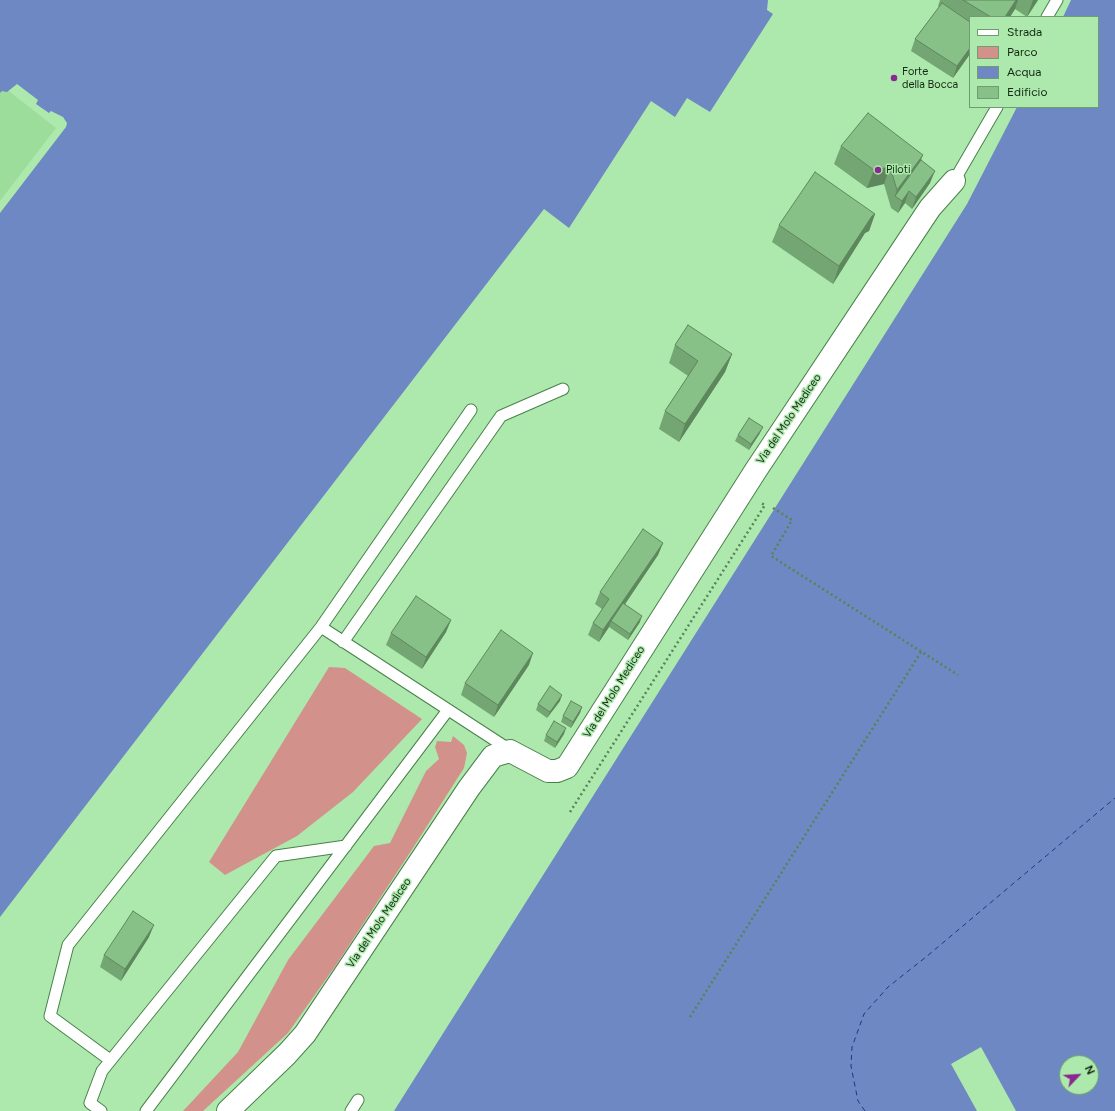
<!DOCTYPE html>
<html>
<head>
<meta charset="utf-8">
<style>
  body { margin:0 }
  #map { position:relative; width:1115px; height:1111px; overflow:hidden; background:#ade9ad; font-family:Figtree,sans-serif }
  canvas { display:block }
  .legend { position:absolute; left:969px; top:16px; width:130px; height:92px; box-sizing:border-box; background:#ade9ad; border:1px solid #6f9d6f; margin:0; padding:5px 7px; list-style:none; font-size:12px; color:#132a13 }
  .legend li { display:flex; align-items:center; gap:8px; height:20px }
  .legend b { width:20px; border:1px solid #6f9d6f }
  .north { position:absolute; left:1059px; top:1055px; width:40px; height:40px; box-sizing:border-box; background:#ade9ad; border:1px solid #6f9d6f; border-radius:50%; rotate:65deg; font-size:11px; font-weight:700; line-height:16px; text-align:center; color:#132a13 }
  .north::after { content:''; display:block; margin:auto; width:14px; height:18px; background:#892891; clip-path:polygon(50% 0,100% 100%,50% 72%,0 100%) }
</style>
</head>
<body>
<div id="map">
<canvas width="1115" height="1111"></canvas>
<ul class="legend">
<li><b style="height:5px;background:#fff"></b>Strada</li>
<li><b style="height:11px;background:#d3918c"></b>Parco</li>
<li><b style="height:11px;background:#6d88c2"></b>Acqua</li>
<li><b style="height:11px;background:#87c187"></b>Edificio</li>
</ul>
<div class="north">N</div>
</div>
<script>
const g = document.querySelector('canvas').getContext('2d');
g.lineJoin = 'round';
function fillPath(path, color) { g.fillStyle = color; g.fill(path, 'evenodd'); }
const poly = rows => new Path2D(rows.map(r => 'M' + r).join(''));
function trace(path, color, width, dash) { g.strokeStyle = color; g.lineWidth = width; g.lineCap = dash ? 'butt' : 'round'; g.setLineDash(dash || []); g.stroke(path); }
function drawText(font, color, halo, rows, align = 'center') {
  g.font = font + ' Figtree,sans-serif'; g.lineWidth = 3; g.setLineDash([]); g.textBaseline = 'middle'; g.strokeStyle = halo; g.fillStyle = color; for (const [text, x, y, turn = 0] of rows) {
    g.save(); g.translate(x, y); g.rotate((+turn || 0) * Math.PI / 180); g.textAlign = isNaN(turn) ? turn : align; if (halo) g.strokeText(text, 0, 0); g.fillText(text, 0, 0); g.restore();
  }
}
const built = poly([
  [0,84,56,128,0,201]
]);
const green = poly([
  [329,667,345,668,422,719,353,792,297,836,225,875,209,862],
  [453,736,464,745,467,753,464,768,413,848,336,965,288,1033,203,1111,183,1111,238,1052,288,960,374,846,390,843,426,771,439,759,435,747,437,741,451,742]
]);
const water = poly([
  [0,0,768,0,767,10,773,14,710,112,687,98,675,117,651,101,569,228,544,209,0,917,0,213,66,127,67,123,63,117,51,111,49,113,36,104,38,100,17,84,7,92,2,91,0,93],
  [1071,0,1115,0,1115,1111,394,1111,967,204,1017,107,1098,107,1098,17,1063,17],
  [1067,1063,1091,1063,1091,1087,1067,1087]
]);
const pier = poly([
  [981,1047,1016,1111,977,1111,951,1064]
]);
const ferry = poly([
  [865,1111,858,1101,851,1066,852,1047,864,1014,888,987,926,957,1115,798]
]);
const path = poly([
  [773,508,792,520,771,556,958,675],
  [570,812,765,505,761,503],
  [690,1017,921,652]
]);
const service = poly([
  [1047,17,1057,0],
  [954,181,997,107],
  [321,627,510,750],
  [343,642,501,416,563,389],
  [110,1060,50,1016,68,945,321,627,471,410],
  [101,1111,90,1103,102,1071,276,856,346,846],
  [146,1111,448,710],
  [351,1111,358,1100]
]);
const minor = poly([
  [228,1111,287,1054,305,1034,469,788,493,756,510,751,548,771,557,771,567,767,756,470,930,208,954,181]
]);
const wall = poly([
  [940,0,1038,0,1027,17,1015,9,1010,17,970,17,970,54,953,78,911,51,915,39,939,7,938,6],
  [841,146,921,160,930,183,912,209,905,203,898,213,891,208,884,184,867,188,834,164],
  [875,214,869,231,865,233,833,284,772,242,779,225],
  [675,345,732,354,725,372,679,442,659,429,665,411,688,376,669,363],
  [760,433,749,450,735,441,738,435],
  [663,543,658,555,625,604,640,622,628,640,609,627,599,642,588,635,593,623,602,609,595,604,600,592],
  [451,620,446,632,422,669,386,645,391,633],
  [529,665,494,717,461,695,465,683],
  [560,701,547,718,536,710,538,704],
  [582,707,580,713,571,728,561,722,563,716],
  [564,734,555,748,544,741,546,735],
  [149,937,121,981,100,967,104,955]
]);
const shadedWall = poly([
  [1016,0,1018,0,1015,9,1010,17,1005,17],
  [1033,0,1038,0,1027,17],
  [970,48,970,54,953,78,957,66],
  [923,155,916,172,895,196,897,190],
  [890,167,884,184,867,188,874,170],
  [935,171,930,183,912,209,916,197],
  [909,191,905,203,898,213,902,201],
  [875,214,869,231,865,233,833,284,839,266,872,216],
  [732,354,725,372,679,442,685,424],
  [763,427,760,433,749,450,751,444],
  [663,543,658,555,613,622,611,621,609,627,599,642,603,630],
  [642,616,640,622,628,640,630,634],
  [451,620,446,632,422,669,426,657],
  [533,653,529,665,494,717,498,705],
  [562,695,560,701,547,718,550,712],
  [582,707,580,713,571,728,573,722],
  [566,728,564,734,555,748,557,742],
  [154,925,149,937,121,981,125,969]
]);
const building = poly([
  [963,0,1016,0,1005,17,991,17,963,0],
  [942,3,970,22,970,48,957,66,915,39,942,3],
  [868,113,923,155,897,190,890,167,874,170,841,146,868,113],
  [921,160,935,171,916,197,909,191,902,201,895,196,921,160],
  [815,172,875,214,872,216,839,266,779,225,815,172],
  [688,325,732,354,685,424,665,411,698,361,675,345,688,325],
  [749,418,763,427,751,444,738,435,749,418],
  [643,529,663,543,603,630,593,623,609,599,600,592,643,529],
  [416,596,451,620,426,657,391,633,416,596],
  [623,603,642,616,630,634,611,621,623,603],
  [501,630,533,653,498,705,465,683,501,630],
  [550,686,562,695,550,712,538,704,550,686],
  [571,701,582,707,573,722,563,716,571,701],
  [554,721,566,728,557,742,546,735,554,721],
  [133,911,154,925,125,969,104,955,133,911]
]);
const markers = [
  [894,78,4,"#892891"],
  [878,170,4,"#892891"]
];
const poiNames = [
  ["Forte",902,72],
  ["della Bocca",902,85],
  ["Piloti",886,170]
];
const streetNames = [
  ["Via del Molo Mediceo",789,419,-56],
  ["Via del Molo Mediceo",614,692,-58],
  ["Via del Molo Mediceo",379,923,-56]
];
fillPath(built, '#9cdd9c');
fillPath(green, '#d3918c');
fillPath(water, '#6d88c2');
fillPath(pier, '#ade9ad');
trace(ferry, '#1d397e', 1, [5, 4]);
trace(service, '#49814b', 13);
trace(minor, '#49814b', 24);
trace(path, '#5a825a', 2.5, [2, 3]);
trace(service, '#fff', 11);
trace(minor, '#fff', 22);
fillPath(wall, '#74a674');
fillPath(shadedWall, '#5e875e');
fillPath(building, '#87c187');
trace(building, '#5e875e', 1);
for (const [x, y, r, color] of markers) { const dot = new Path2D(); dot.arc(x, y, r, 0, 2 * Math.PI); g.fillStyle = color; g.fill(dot); trace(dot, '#ade9ad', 1.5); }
drawText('11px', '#132a13', '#ade9ad', poiNames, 'left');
drawText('11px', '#132a13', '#ade9ad', streetNames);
</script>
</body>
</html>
